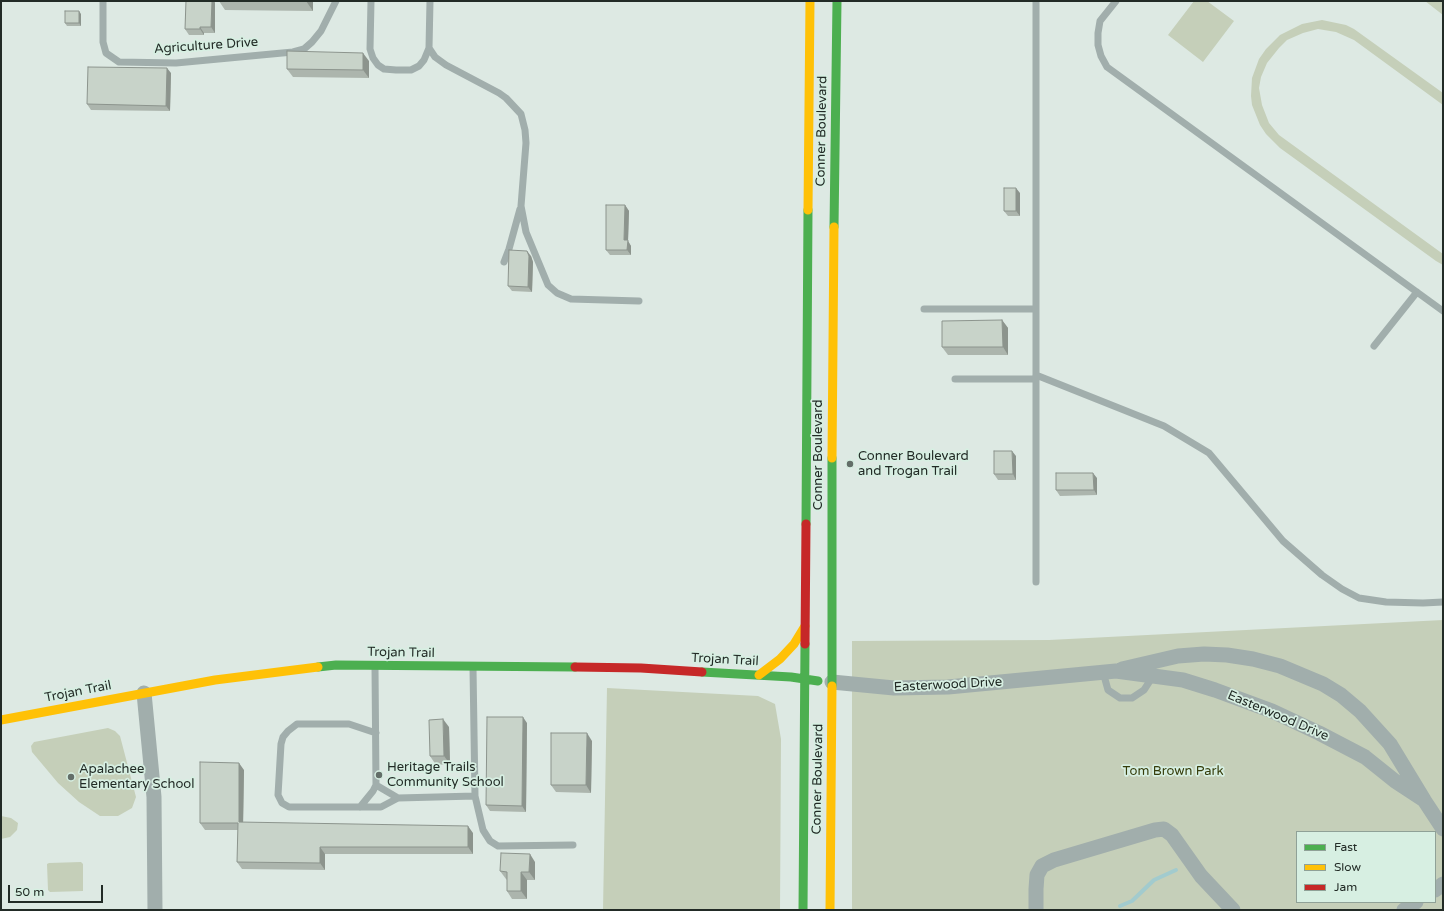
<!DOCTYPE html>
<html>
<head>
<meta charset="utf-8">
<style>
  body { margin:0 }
  #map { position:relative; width:1444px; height:911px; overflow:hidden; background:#dde9e3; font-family:"Varela Round",sans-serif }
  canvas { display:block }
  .frame { position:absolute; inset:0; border:2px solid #222b26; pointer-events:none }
  .legend { position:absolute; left:1296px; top:831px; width:140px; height:72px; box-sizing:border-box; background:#d7efe2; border:1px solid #8fa197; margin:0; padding:5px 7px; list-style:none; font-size:12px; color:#222b26 }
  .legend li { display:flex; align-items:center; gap:8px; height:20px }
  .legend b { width:20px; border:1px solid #8fa197 }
  .scale { position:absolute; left:8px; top:885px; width:95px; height:18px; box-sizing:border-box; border:2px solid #222b26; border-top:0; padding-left:5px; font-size:12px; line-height:14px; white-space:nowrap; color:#222b26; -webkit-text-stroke:3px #d7efe2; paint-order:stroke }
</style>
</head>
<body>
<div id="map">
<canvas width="1444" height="911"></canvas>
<div class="frame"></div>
<ul class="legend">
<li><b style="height:5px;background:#4caf50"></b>Fast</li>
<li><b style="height:5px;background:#ffc107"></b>Slow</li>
<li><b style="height:5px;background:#c62828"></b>Jam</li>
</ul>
<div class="scale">50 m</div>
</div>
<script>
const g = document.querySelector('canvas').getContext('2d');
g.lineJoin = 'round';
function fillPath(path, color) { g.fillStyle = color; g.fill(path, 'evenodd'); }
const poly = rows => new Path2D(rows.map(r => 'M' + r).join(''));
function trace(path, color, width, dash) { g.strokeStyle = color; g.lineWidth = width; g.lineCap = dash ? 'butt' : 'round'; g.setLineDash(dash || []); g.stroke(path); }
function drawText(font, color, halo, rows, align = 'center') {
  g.font = font + ' "Varela Round",sans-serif'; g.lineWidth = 3.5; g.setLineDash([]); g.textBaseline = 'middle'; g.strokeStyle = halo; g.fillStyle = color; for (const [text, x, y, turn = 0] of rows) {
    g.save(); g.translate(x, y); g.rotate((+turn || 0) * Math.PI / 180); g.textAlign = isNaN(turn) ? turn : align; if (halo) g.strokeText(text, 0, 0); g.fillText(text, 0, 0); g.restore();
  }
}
const green = poly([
  [1194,1,1207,1,1234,21,1203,62,1168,35],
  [1425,1,1443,1,1443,15],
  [1322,20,1346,25,1354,29,1443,93,1443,105,1354,40,1336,32,1318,29,1303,33,1287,40,1279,48,1267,63,1261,77,1259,88,1262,105,1269,123,1279,135,1443,254,1443,265,1436,261,1280,148,1266,134,1260,125,1252,105,1251,96,1252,78,1259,59,1266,49,1280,35,1302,24],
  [1443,620,1443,910,852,910,852,641,1049,640],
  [1297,832,1435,832,1435,902,1297,902],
  [607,688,758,696,775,704,781,739,780,910,603,910],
  [108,728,115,731,120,736,136,797,132,808,118,816,100,816,79,802,58,783,32,752,31,746,34,742],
  [1,816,11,818,18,823,17,830,10,837,1,839],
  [81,862,83,864,83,891,50,892,48,890,47,864,49,863]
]);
const stream = poly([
  [1120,906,1132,901,1154,880,1176,870]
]);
const lane = poly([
  [103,1,103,42,106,53,119,62,176,63,293,52,304,49,312,42,321,31,336,1],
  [371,1,370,49,373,58,378,65,384,69,396,70,411,70,419,66,424,60,429,48,430,1],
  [1116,1,1100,21,1098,33,1098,45,1101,56,1107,67,1443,311],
  [429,48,435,57,446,65,499,93,506,98,521,114,525,130,526,143,521,206,526,232,548,285,557,293,571,299,639,301],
  [504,262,509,249,520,209],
  [924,309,1036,309],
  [1374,346,1417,292],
  [1036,375,1164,426,1209,453,1283,541,1322,575,1342,589,1359,598,1386,602,1423,603,1443,602],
  [955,379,1036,379],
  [1036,582,1036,1],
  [473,668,475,796,483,830,490,841,498,846,573,845],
  [1103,672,1108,690,1120,698,1132,698,1144,690,1153,676],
  [376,733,349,724,297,724,288,731,283,737,281,744,278,795,282,803,289,807,381,807,398,798,475,796],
  [376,785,398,798],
  [360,807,373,791,376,785,375,667]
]);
const street = poly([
  [1122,669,1178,656,1204,654,1227,655,1253,659,1280,666,1323,684,1341,695,1360,711,1390,744,1424,800,1443,829],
  [832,682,894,688,948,687,1116,671,1183,680,1215,690,1272,711,1319,733,1365,757,1395,781,1424,800],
  [144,693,154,797,155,910],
  [1435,890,1443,884],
  [1036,910,1036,889,1037,875,1042,866,1054,860,1155,830,1164,829,1172,835,1201,876,1233,910],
  [1404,910,1416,902]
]);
const fast = poly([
  [834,227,837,1],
  [806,524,808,210],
  [318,667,336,665,575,667],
  [702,672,791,677,818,681],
  [832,686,832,458],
  [803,910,805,644]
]);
const slow = poly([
  [808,210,810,1],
  [832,458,834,227],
  [759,675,780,659,794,644,805,626],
  [1,720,215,680,318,667],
  [830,910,832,686]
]);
const jam = poly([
  [805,644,806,524],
  [575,667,641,668,702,672]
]);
const wall = poly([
  [186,1,214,1,215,3,215,33,204,33,204,35,189,35,185,29],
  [219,1,313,1,313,11,225,10],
  [81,14,81,26,67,26,65,23],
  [369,61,369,78,293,77,287,69],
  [171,73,170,111,91,110,87,104],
  [1020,193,1020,216,1008,216,1004,211],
  [625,205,629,211,628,241,631,246,631,255,610,255,606,250],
  [531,256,533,262,532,292,512,291,508,286],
  [1002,320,1008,328,1008,355,948,355,942,347],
  [1016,456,1016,480,998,480,994,474],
  [1097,478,1097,495,1060,496,1056,490],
  [527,723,526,812,490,811,486,805],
  [449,727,450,764,436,765,430,756],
  [592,741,591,793,556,792,551,785],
  [244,770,243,823,473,833,473,854,325,854,325,870,242,869,237,862,238,830,205,830,200,823],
  [535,862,535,880,527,880,527,899,512,899,507,891,507,880,506,879,500,871]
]);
const shadedWall = poly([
  [212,1,214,1,215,3,215,33,211,27],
  [306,1,313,1,313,11],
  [79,11,81,14,81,26,79,23],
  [200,27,204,33,204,35,200,29],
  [363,53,369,61,369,78,363,70],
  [167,68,171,73,170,111,166,106],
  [1016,188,1020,193,1020,216,1016,211],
  [625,205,629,211,628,241,631,246,631,255,627,250,624,240],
  [527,251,531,256,533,262,532,292,528,287],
  [1002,320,1008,328,1008,355,1003,347],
  [1012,451,1016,456,1016,480,1013,474],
  [1093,473,1097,478,1097,495,1094,490],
  [523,717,527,723,526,812,522,806],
  [443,719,449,727,450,764,444,756],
  [587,733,592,741,591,793,586,785],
  [239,763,244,770,243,829,239,822],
  [468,826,473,833,473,854,468,847],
  [320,847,325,854,325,870,320,863],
  [530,854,535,862,535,880,529,872],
  [521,872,527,880,527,899,521,891]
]);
const building = poly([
  [186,1,212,1,211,27,200,27,200,29,185,29,186,1],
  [65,11,79,11,79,23,65,23,65,11],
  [287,51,363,53,363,70,287,69,287,51],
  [88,67,167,68,166,106,87,104,88,67],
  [1004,188,1016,188,1016,211,1004,211,1004,188],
  [606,205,625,205,624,240,628,240,627,250,606,250,606,205],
  [509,250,527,251,529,256,528,287,508,286,509,250],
  [1002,320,1003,347,942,347,942,321,1002,320],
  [994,451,1012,451,1013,474,994,474,994,451],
  [1056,473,1093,473,1094,490,1056,490,1056,473],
  [487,717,523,717,522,806,486,805,487,717],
  [443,719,444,756,430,756,429,720,443,719],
  [551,733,587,733,586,785,551,785,551,733],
  [200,762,239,763,239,822,468,826,468,847,320,847,320,863,237,862,238,823,200,823,200,762],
  [501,853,530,854,529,872,521,872,521,891,507,891,507,872,500,871,501,853]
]);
const markers = [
  [850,464,4,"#636e68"],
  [379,775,4,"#636e68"],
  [71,777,4,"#636e68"]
];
const streetNames = [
  ["Agriculture Drive",206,46,-4],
  ["Conner Boulevard",822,131,-89],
  ["Conner Boulevard",819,455,-90],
  ["Trojan Trail",401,653,1],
  ["Trojan Trail",725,660,3],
  ["Easterwood Drive",948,685,-3],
  ["Trojan Trail",78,692,-11],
  ["Easterwood Drive",1278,716,23],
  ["Conner Boulevard",818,779,-89]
];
const poiNames = [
  ["Conner Boulevard",858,457],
  ["and Trogan Trail",858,472],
  ["Heritage Trails",387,768],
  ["Community School",387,783],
  ["Apalachee",79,770],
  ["Elementary School",79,785]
];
const parkNames = [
  ["Tom Brown Park",1173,772]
];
fillPath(green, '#c5cfb9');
trace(stream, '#a2cbce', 4);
trace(lane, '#a1aeac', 7);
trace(street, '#a1aeac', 15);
trace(fast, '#4caf50', 9);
trace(slow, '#ffc107', 9);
trace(jam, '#c62828', 9);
fillPath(wall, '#acb5ad');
fillPath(shadedWall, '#8c948d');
fillPath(building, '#c8d3c9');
trace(building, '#8c948d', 1);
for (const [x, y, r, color] of markers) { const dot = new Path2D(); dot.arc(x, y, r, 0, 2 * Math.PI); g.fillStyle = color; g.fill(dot); trace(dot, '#d7efe2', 1.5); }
drawText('13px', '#222b26', '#d7efe2', streetNames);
drawText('13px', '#222b26', '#d7efe2', poiNames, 'left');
drawText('13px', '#353c0a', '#d7efe2', parkNames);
</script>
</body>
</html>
